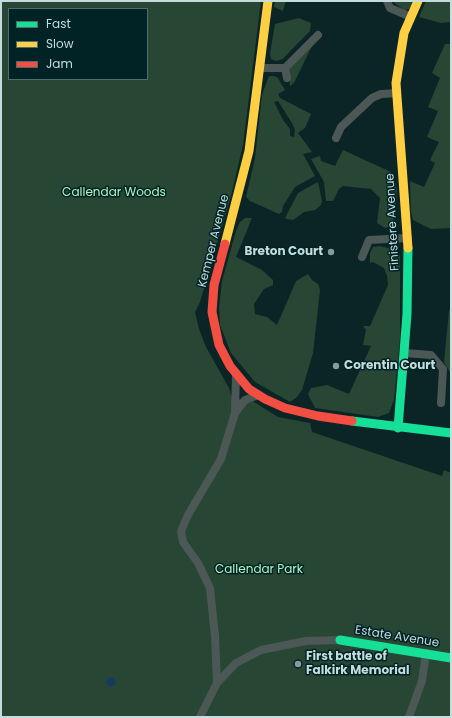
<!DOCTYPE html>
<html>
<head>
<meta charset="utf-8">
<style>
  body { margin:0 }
  #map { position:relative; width:452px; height:718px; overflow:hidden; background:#0b2426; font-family:Poppins,sans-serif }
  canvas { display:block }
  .frame { position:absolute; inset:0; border:2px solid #c5dcdd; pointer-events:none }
  .legend { position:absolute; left:8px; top:8px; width:140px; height:72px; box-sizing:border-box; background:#012325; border:1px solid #4f6d6f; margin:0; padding:5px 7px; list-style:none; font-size:12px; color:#c5dcdd }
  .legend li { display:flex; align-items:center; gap:8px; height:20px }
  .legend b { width:20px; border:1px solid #4f6d6f }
</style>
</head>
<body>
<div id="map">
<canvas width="452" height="718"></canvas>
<div class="frame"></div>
<ul class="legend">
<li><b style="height:5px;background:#16e098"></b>Fast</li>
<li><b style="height:5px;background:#ffcf43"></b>Slow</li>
<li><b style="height:5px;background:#f24e42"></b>Jam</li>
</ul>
</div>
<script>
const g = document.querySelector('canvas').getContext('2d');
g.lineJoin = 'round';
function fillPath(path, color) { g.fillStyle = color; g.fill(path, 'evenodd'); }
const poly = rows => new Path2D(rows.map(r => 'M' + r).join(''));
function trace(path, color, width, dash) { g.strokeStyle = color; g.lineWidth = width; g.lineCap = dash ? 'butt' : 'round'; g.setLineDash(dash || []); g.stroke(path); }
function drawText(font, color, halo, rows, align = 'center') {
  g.font = font + ' Poppins,sans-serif'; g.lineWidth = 3; g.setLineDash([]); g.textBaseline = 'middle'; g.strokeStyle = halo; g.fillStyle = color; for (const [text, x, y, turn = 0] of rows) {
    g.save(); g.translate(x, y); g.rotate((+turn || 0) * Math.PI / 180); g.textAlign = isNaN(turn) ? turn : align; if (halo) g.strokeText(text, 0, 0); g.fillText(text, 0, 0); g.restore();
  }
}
const green = poly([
  [1,1,261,1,243,145,231,196,200,302,195,312,199,329,206,347,229,388,232,398,251,400,278,417,310,423,312,432,442,476,444,470,451,473,451,717,1,717],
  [9,9,147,9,147,79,9,79],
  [275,1,286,1,283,11,274,7],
  [392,1,413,1,410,8,405,11],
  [426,1,451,1,451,22,441,23,419,17],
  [299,18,311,23,310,31,292,49,283,59,276,61,271,59,270,54,275,24],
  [313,44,294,83,290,86,289,67],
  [445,44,451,44,451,228,431,229,413,220,411,212,410,181,424,187,435,163,430,160,439,142,427,137,438,111,428,107,440,78,432,73],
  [270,76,274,76,278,78,285,90,278,94,280,98,311,114,305,128,298,133,312,152,303,154,315,176,295,187,283,206,282,212,279,214,250,201,246,197,255,158,262,95,268,78],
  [278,101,292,123,295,130,294,137,290,136,290,129,283,120,274,102],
  [343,150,391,172,397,189,395,217,391,227,385,228,377,223,380,198,371,189,343,186,339,189,333,201,326,201,324,182,311,159,320,156,321,161,335,166],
  [318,182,322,201,321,205,315,210,304,212,293,220,287,219,285,218,298,193],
  [245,218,252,218,236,257,262,270,273,280,273,285,264,289,254,304,255,314,267,317,277,325,296,281,308,274,312,280,318,284,320,290,313,353,302,390,297,397,290,402,255,382,231,353,220,325,219,308,222,281,236,231,240,222],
  [380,246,395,250,400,255,400,339,394,400,389,413,378,417,315,408,308,394,311,388,327,385,349,394,371,346,363,345,366,330,363,326,370,326,388,285,387,276,384,268,373,262,370,263,370,253,373,247],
  [449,310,451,310,451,374,444,362]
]);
const water = poly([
  '106.5 682a4.5 4.5 0 1 1 9 0a4.5 4.5 0 1 1-9 0Z'
]);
const street = poly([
  [387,1,390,8,411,17],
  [259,68,285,68,318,35],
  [285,68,287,78],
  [336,138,341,127,372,98,381,94,397,93],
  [362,257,369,240,408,238],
  [405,353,431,355,443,369,441,403],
  [235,413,245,400,258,395],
  [217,683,215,636,210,588,198,563,183,542,181,531,188,515,221,459,235,413,236,374],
  [200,717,217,683,236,663,261,650,306,641,340,640],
  [409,717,422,681,426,653]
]);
const fast = poly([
  [352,421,451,433],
  [398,428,407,314,408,248],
  [340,640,451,658]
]);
const slow = poly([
  [225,244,249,151,268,1],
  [408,248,396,83,404,33,418,1]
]);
const jam = poly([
  [225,244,214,285,212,312,219,345,230,366,249,389,265,399,285,408,318,416,352,421]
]);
const markers = [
  [331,252,4,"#849c9d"],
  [336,366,4,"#849c9d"],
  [298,664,4,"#849c9d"]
];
const parkNames = [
  ["Callendar Woods",114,193],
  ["Callendar Park",259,570]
];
const streetNames = [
  ["Finistere Avenue",393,222,-93],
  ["Kemper Avenue",214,241,-76],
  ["Estate Avenue",397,637,9]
];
const poiNames = [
  ["Breton Court",323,252,"right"],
  ["Corentin Court",344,366],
  ["First battle of",306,657],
  ["Falkirk Memorial",306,671]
];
fillPath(green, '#284634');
fillPath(water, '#153c5b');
trace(street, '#4c5856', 8);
trace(fast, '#16e098', 9);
trace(slow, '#ffcf43', 9);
trace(jam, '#f24e42', 9);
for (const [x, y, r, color] of markers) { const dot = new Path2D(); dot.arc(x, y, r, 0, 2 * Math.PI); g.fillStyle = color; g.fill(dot); trace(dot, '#012325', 1.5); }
drawText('12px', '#adf8c2', '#012325', parkNames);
drawText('12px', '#c5dcdd', '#012325', streetNames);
drawText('bold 12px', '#c5dcdd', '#012325', poiNames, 'left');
</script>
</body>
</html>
